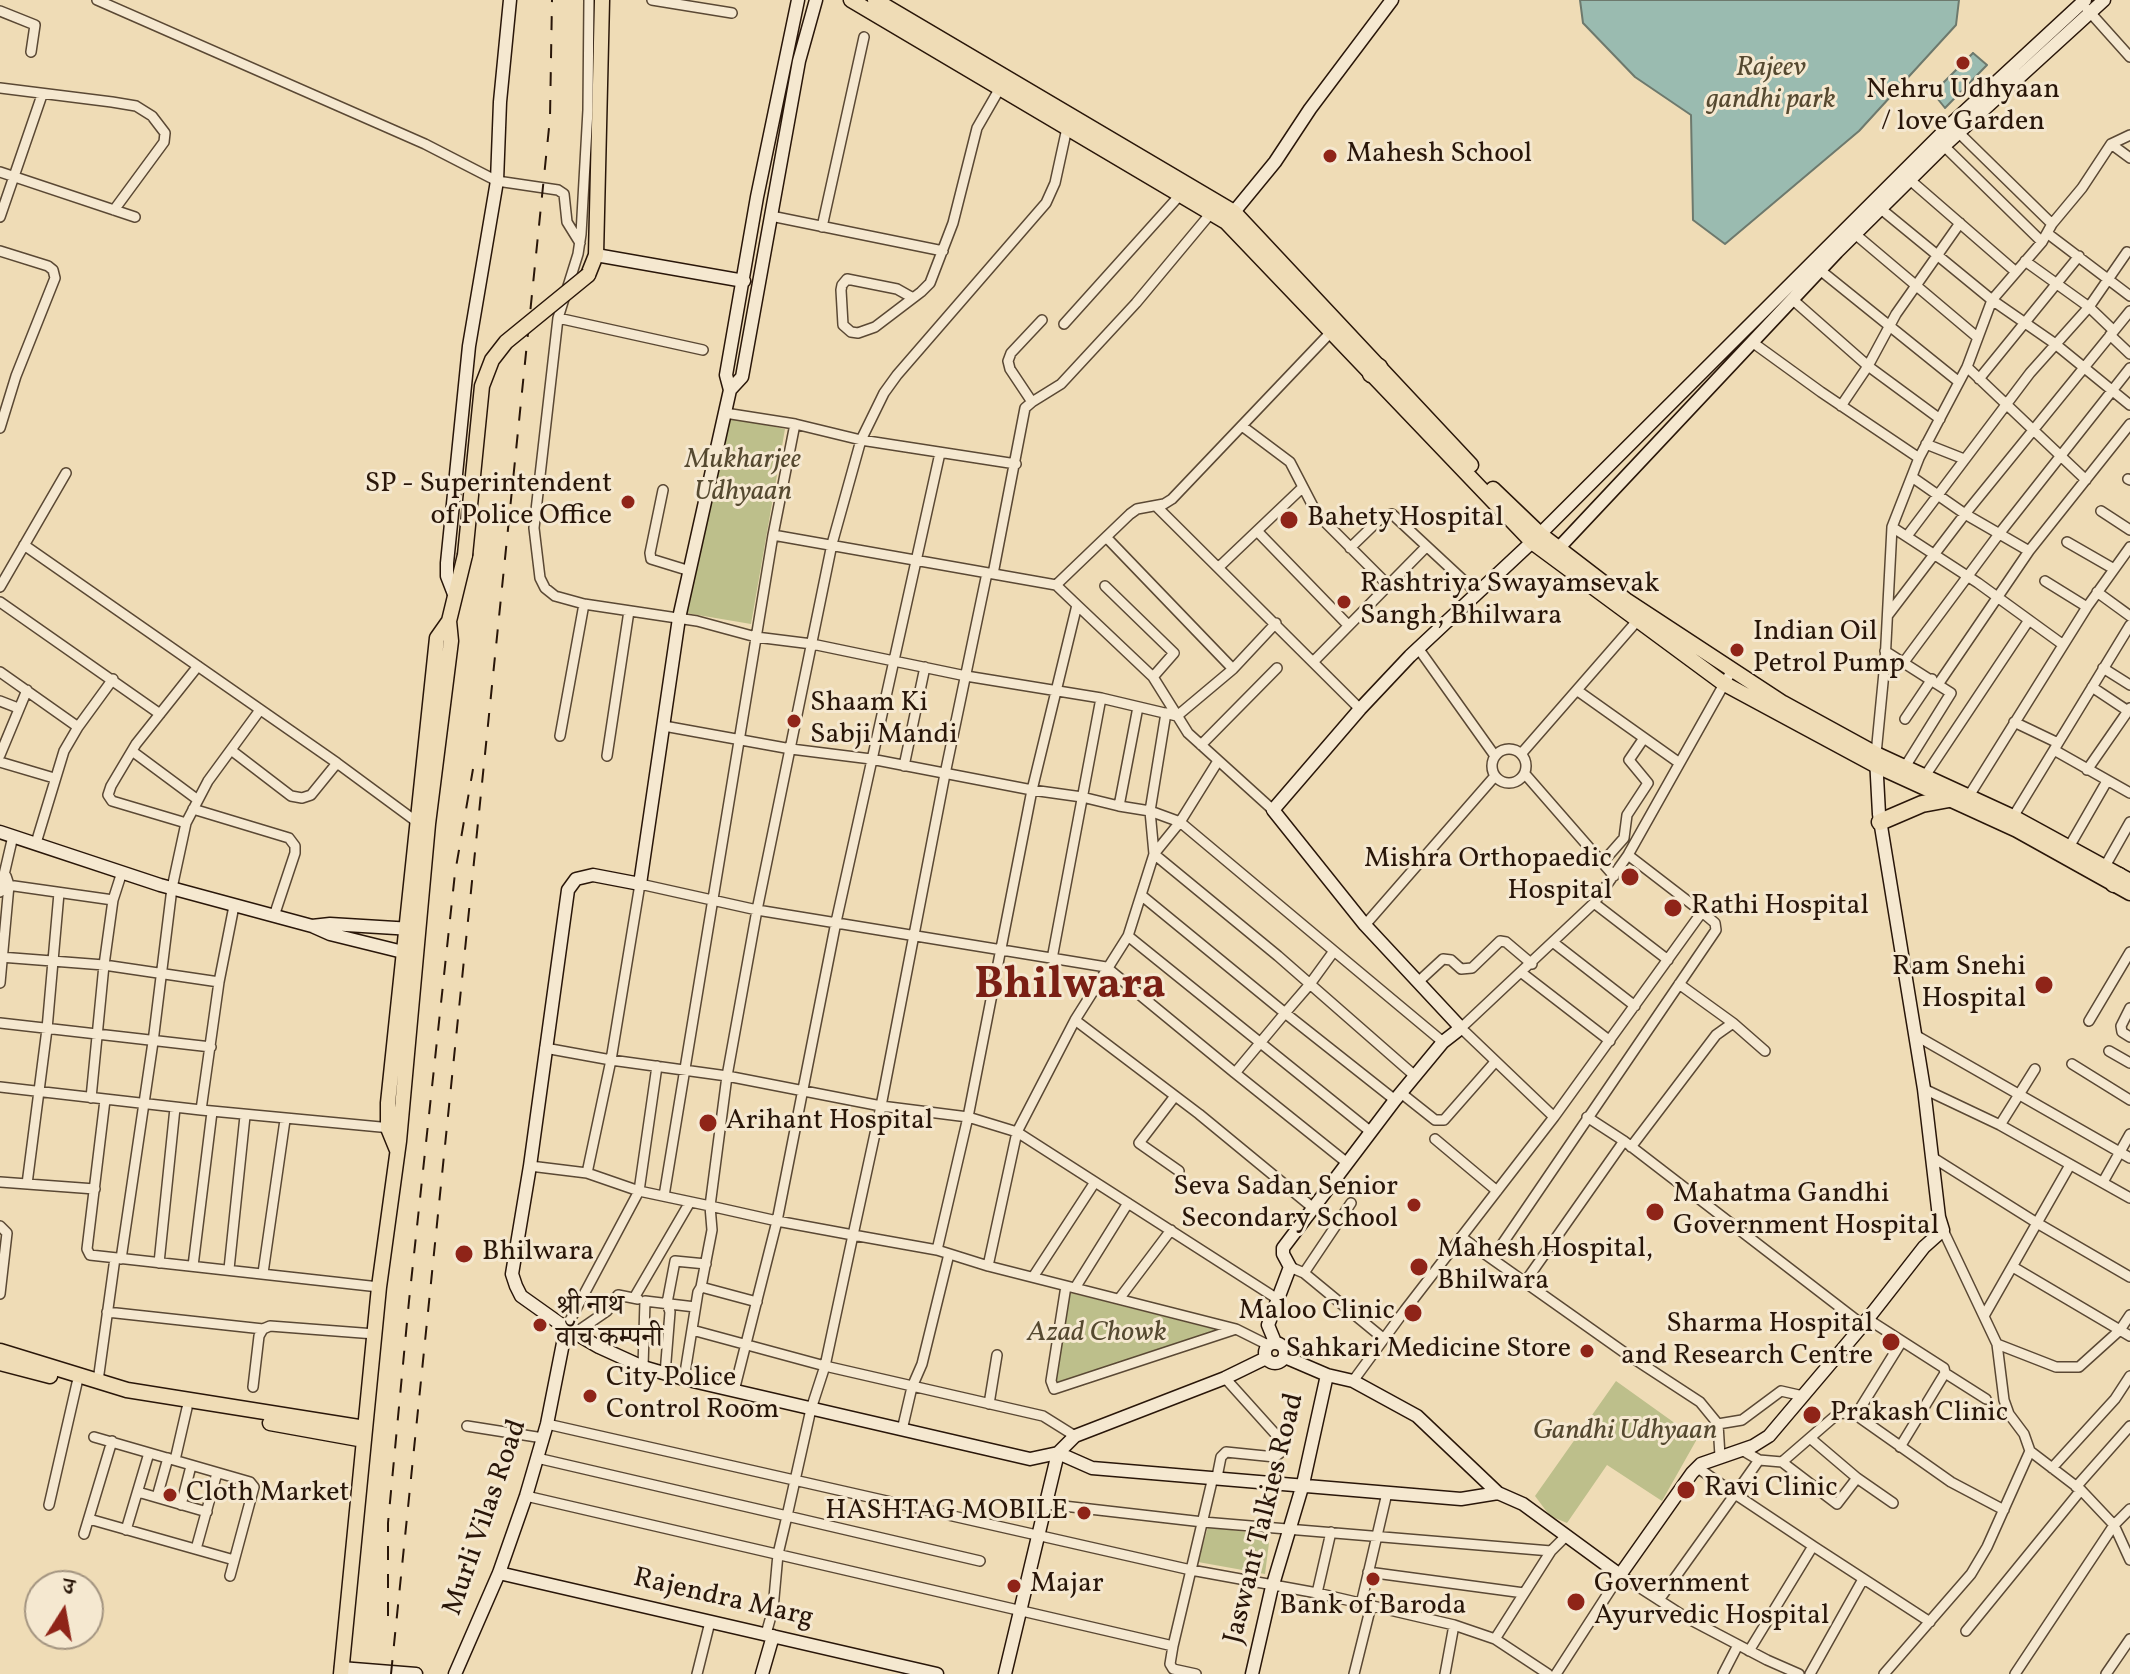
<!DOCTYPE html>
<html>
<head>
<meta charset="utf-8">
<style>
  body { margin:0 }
  #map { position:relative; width:2130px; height:1674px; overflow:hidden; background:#efdcb6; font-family:Vollkorn,"Noto Serif Devanagari",serif }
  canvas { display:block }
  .north { position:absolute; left:24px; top:1570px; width:80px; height:80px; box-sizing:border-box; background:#f5e8d0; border:2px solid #a39480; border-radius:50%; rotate:11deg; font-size:22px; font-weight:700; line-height:32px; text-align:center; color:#291609 }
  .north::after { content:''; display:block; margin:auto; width:28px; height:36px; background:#8f2418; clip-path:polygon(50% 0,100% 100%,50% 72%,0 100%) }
</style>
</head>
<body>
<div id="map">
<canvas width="2130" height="1674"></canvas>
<div class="north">उ</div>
</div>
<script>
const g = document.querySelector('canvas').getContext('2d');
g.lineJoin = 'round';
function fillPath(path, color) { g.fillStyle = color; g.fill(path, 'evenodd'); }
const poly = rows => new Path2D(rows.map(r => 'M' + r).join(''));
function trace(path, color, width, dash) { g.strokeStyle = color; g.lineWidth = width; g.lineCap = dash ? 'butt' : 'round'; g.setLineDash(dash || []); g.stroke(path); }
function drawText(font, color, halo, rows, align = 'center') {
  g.font = font + ' Vollkorn,"Noto Serif Devanagari",serif'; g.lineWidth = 6; g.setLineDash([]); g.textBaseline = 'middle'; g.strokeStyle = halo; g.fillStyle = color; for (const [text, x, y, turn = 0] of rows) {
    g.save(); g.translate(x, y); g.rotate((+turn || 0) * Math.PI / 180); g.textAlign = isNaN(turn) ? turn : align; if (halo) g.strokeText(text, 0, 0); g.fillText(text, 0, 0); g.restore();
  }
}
const green = poly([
  [720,416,785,429,751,624,686,613],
  [1067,1292,1217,1330,1055,1386],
  [1616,1381,1697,1439,1662,1501,1607,1465,1567,1523,1550,1516,1535,1496],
  [1208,1527,1270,1535,1265,1574,1198,1562]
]);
const water = poly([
  [1580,0,1959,0,1956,25,1859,131,1725,244,1693,220,1691,115,1635,77,1583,23,1580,0],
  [1973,53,1987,65,1945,108,1933,93,1973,53]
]);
const street = poly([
  [97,0,425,144,497,181,558,190,564,194,567,222,580,243],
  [589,0,588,110,581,234,578,254,558,318,534,528,540,578,545,588,555,596,584,604,697,621,756,637,812,644,966,676,1101,698,1177,716,1233,669,1276,623],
  [652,0,732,13],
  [2087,9,2130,57],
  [0,11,35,25,31,52],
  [0,88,112,102,136,106,152,116,165,133,164,142,114,210],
  [1956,130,2052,224],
  [2111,144,2130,158],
  [1944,146,2042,242],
  [0,172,135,217],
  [1910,180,2016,272],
  [1881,209,1992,300,2054,343,2130,405],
  [771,216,943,251],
  [0,217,42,95],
  [822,227,864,37],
  [2047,233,2130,296],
  [1855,234,1977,337],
  [0,251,48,266,53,270,55,278,16,376,0,428],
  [2025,261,2089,307,2113,330],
  [1820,270,1959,382],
  [913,298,897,289,847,279,842,285,841,290,843,325,851,332,858,333,875,327,921,292,930,283,953,223,977,128,1000,88],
  [1792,299,1868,366,1940,419],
  [558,318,703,350],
  [1064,324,1180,195],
  [2110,335,2130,354],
  [1752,342,1821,392,1919,458],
  [1967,367,2086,480],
  [1979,379,2079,256],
  [1032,402,1010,369,1008,361,1011,353,1042,320],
  [1841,406,1868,366,1896,314,1960,223],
  [725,413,795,424,861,440,1016,464],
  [1242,426,1290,462,1317,514,1389,586],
  [1926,444,1964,459],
  [940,453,836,922,777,1221,710,1206,727,1076,757,910,832,544,861,440,884,393,897,375,1046,203,1055,183,1067,128],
  [1912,477,1965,514,2029,551],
  [2128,479,2130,480],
  [663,490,650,553,651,559,690,571],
  [1156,506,1360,709],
  [2101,511,2130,530],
  [1892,527,1978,583,2062,644],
  [1257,531,1348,625],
  [773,535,1056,585,1077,605],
  [1907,536,2030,373,2089,307,2127,252],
  [1106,537,1233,669],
  [2067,542,2114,569],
  [24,545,337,763,417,822],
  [1350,548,1382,517,1392,514,1476,592],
  [1219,567,1302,488],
  [987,573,945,774,881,1106,853,1235,937,1250,968,1117,1032,790,1077,605,1153,677,1188,733,1273,810],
  [993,574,1025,408,1032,402,1061,384,1136,303,1211,213],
  [2045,581,2087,607],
  [1056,585,1130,514,1137,509,1164,504,1172,499,1331,332],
  [1105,586,1174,653,1153,677],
  [0,587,66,473],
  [2097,592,2130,616],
  [0,602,160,714],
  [1888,615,1965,514,2130,311],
  [1418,648,1495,756],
  [1885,651,1951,693,1903,770],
  [1314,661,1426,547],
  [1904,662,1999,534,2130,368],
  [2103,668,2130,685],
  [0,672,78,727],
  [1939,683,2029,551,2130,424],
  [2092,687,2128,711],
  [1578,691,1678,762],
  [0,701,18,708],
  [1166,713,1150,811,1154,854,1278,956,1415,1076],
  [1905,719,1932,679],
  [2014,722,2058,743],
  [664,726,791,749,871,759,1032,790,1082,797,1119,806,1150,811,1180,822,1218,761],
  [560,736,584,604],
  [1201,745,1277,668],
  '1492 766a17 17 0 1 1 34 0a17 17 0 1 1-34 0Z',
  [231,750,291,796,302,798,311,795,337,763],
  [2054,750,2130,793],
  [132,751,198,800],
  [1521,754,1637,621],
  [1876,754,1885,662,1892,527,1919,458,1967,367,1992,300,2042,242,2052,224,2082,188,2111,144,2130,135],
  [0,755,27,690],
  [607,756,629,611],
  [0,762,54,778],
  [904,766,925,667],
  [2087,770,2130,708],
  [1525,774,1614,876],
  [1923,779,2029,620],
  [1967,799,2087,607,2130,547],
  [1119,806,1138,707],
  [193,809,289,838,295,846,295,853,274,916],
  [2013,817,2130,625],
  [186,823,112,801,108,795,111,786,136,744,198,666],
  [36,843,64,751,78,727,113,679],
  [2069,847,2107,781],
  [1602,863,1624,838,1627,815,1648,783,1629,760,1644,738],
  [2104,868,2130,822],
  [0,884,113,900],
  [0,892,13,836],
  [1594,903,1668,960],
  [1365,925,1495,776],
  [1128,936,1371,1132],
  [1554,943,1635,1006],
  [1334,951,1443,1042],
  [0,957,104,965,219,982,234,906],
  [1052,959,1101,698],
  [1522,973,1610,1041],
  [219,982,201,1110,391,1128],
  [1418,982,1443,959,1451,960,1461,969,1472,968,1500,941,1506,942,1532,964],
  [0,983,9,885,6,876],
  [1679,984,1733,1023],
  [2130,1008,2121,1026,2122,1032,2130,1037],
  [1075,1020,1199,1114,1312,1207],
  [2089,1021,2130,952],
  [0,1023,211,1047],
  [1915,1035,2130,1158],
  [545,1048,611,1060,727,1076,881,1106,968,1117,1017,1132,1279,1300],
  [2109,1051,2130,1063],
  [2072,1064,2130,1100],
  [1235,1073,1346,1162],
  [0,1087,201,1110],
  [1924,1089,2000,1125,2130,1198],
  [1401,1093,1435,1120,1444,1120,1495,1062],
  [1175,1096,1139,1143,1179,1171],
  [91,1098,104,965,113,900,122,872],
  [105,1100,87,1249,90,1255,379,1287],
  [1554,1117,1461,1028,1594,903,1628,855,1732,670],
  [1587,1117,1624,1141,1863,1325],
  [2000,1125,2035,1069],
  [1435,1139,1497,1191],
  [1631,1147,1716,1035,1723,1030,1733,1023,1765,1051],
  [1932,1157,2037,1223,2130,1277],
  [530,1166,587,1173],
  [0,1182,95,1189],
  [2103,1182,2130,1134],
  [27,1184,47,1029,59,893],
  [664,1196,773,535,795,424],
  [0,1226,7,1233,0,1294],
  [1943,1230,1997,1344,2004,1400,2009,1414,2024,1434,2030,1451,2081,1490,2114,1525,2130,1560],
  [1461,1237,1625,1353,1700,1402,1718,1424,1720,1456],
  [937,1250,988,1266,1017,1132,1075,1020,1128,936,1141,895],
  [121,1259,153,1042,172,888,186,823,208,781,260,710],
  [1492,1259,1716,930,1715,923,1702,912],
  [159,1263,175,1108],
  [193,1266,212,1112],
  [988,1266,1236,1329,1268,1345],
  [1290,1267,1304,1273,1384,1339],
  [2013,1267,2130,1336],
  [229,1269,245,1116],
  [263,1273,285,1120],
  [1304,1273,1351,1203],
  [1033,1277,1095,1182],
  [1525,1282,1624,1141],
  [1066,1286,1051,1381,1054,1389,1236,1329],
  [1075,1288,1128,1203],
  [634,1298,690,1202],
  [1119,1299,1171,1230],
  [757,1302,701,1287,712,1230,710,1206,639,1191,587,1173,611,1060,640,884,757,910,1106,967,1235,1073,1285,1013,1310,984,1334,951,1180,822,1154,854,1141,895,1285,1013,1395,1100],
  [107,1312,263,1329],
  [1984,1316,2070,1165],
  [1866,1318,1944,1368,1945,1373,1900,1447],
  [566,1328,639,1191,657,1066],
  [692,1330,825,1366,1043,1416,1075,1436],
  [575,1333,607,1311,618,1295,638,1299],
  [1997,1344,2056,1367,2079,1367,2120,1330,2130,1315],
  [643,1367,645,1301,695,1307],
  [1945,1373,1986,1399],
  [665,1374,670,1312,667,1303,675,1261,706,1264],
  [684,1379,698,1292,701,1287],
  [98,1381,115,1258],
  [1353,1381,1405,1310,1554,1117,1702,912,1628,855],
  [253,1387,259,1336,263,1329,270,1326,375,1334],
  [734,1391,777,1221,853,1235,825,1366,811,1409,787,1516,980,1561],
  [989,1404,997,1355],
  [1856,1415,1902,1341],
  [547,1424,1191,1570,1317,1593,1454,1625,1495,1639,1548,1674],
  [1718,1424,1742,1420,1781,1391,1803,1396],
  [467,1426,543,1438],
  [902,1430,912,1387,922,1364,949,1254],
  [94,1437,250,1482,254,1487,230,1576],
  [1810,1438,1857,1478,1893,1503],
  [1742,1450,1759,1460,1782,1462,1834,1417,1842,1413,1856,1415,1951,1482,2004,1510],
  [537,1458,787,1516,778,1554,773,1609,766,1634],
  [175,1460,187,1408],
  [1759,1460,1735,1494,1813,1546],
  [1782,1462,1837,1504,1857,1478],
  [2052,1468,2115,1399,2130,1376],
  [1217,1477,1221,1457,1226,1452,1275,1457,1280,1453,1279,1438,1225,1378],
  [2076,1487,2130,1426],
  [138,1492,207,1512],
  [526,1496,1173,1646,1213,1477],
  [157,1497,168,1458],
  [1046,1504,1203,1522,1551,1551,1567,1535],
  [49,1505,77,1383],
  [181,1505,191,1466],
  [89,1519,234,1560],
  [126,1530,149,1453],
  [84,1534,112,1441],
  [196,1549,217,1473],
  [1368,1572,1524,1593],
  [1317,1593,1331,1532],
  [1659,1600,1735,1494,1698,1468],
  [1361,1604,1387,1493],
  [1966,1631,2081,1490],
  [1495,1639,1551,1551],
  [1173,1646,1170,1664,1173,1669,1196,1674],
  [1749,1651,1813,1546,1930,1622],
  [697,1674,710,1622],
  [1354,1674,1371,1606],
  [1445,1674,1454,1625],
  [1556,1674,1620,1575,1687,1618,1767,1660,1799,1674],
  [1723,1674,1738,1645],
  [1810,1674,1862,1581],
  [1884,1674,1971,1574,1987,1547,2030,1451],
  [2015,1674,2114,1525,2130,1509],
  [2106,1674,2130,1639]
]);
const secondary = poly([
  [816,0,799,61,742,377,730,390,679,618,640,884,593,875,576,879,568,890,530,1166,512,1274,516,1286,521,1296,566,1328,599,1347,643,1367,684,1379,1030,1459,1058,1453,1075,1436,1225,1378,1266,1358],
  [1229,218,1275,162,1310,109,1392,0],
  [596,255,744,281],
  [730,390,726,375,757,197,798,0],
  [1554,553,1837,252,1944,146,2104,0],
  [454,594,447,576,447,563,469,346,497,181,500,102,510,0],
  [0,832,160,885,312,926,330,934,411,954],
  [312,926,330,924,412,929],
  [1275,1342,1268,1325,1290,1267,1283,1254,1283,1248,1395,1100,1443,1042,1461,1028,1365,925,1273,810,1360,709,1410,656,1532,542,1951,124,2085,0],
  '1265 1353a10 10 0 1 1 20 0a10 10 0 1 1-20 0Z',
  [1285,1357,1327,1375,1353,1381,1417,1416,1498,1493,1523,1504,1620,1575,1692,1473,1701,1464,1753,1446,1769,1436,1863,1325,1924,1247,1943,1230,1939,1217,1924,1089,1879,814,1876,758],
  [1058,1453,1092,1468,1461,1499,1498,1493],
  [499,1573,937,1674],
  [341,1668,416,1674],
  [455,1674,499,1573,526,1496,547,1424,566,1328],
  [762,1674,773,1636],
  [1005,1674,1058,1453],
  [1252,1674,1271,1591,1303,1484,1327,1375]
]);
const primary = poly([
  [851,0,1226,222,1532,542,1723,683,1877,766,2017,830,2130,893],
  [875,0,1234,212,1471,465],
  [588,275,596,255,602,0],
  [1493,489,1540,534,1626,600,1783,703,1876,754,2013,817,2130,881],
  [397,1150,388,1128,388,1103,437,638,449,621],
  [0,1351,127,1390,365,1428],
  [0,1363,50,1376],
  [270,1423,364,1440],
  [341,1674,379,1287,399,1141,428,824,451,641,449,621,465,555]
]);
const highway = poly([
  [1371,374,1379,367],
  [1880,822,1922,804,1949,799],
  [2114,884,2119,876]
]);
const rail = poly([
  [388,1616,388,1523,409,1301,455,873,473,769],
  [391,1674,550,118,552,0]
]);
const primaryBridge = poly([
  [465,555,482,386,492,360,506,342,588,275]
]);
const markers = [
  [1963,63,8,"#8f2418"],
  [1330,156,8,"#8f2418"],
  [628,502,8,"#8f2418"],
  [1289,520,10,"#8f2418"],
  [1344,602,8,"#8f2418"],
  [1737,650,8,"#8f2418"],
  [794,721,8,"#8f2418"],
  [1630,877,10,"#8f2418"],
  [1673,908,10,"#8f2418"],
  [2044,985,10,"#8f2418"],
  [708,1123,10,"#8f2418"],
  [1414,1205,8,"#8f2418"],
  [1655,1212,10,"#8f2418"],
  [464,1254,10,"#8f2418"],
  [1419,1267,10,"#8f2418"],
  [1413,1313,10,"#8f2418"],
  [540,1325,8,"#8f2418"],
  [1891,1342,10,"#8f2418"],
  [1587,1351,8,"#8f2418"],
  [590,1396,8,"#8f2418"],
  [1812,1415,10,"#8f2418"],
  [1686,1490,10,"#8f2418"],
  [170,1495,8,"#8f2418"],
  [1084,1513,8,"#8f2418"],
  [1373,1579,8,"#8f2418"],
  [1014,1586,8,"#8f2418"],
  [1576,1602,10,"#8f2418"]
];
const parkNames = [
  ["Rajeev",1771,70],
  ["gandhi park",1771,102],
  ["Mukharjee",743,462],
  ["Udhyaan",743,494],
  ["Azad Chowk",1097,1335],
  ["Gandhi Udhyaan",1625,1433]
];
const poiNames = [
  ["Nehru Udhyaan",1963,92,"center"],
  ["/ love Garden",1963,124,"center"],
  ["Mahesh School",1346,156],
  ["SP - Superintendent",612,486,"right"],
  ["of Police Office",612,518,"right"],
  ["Bahety Hospital",1307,520],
  ["Rashtriya Swayamsevak",1360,586],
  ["Sangh, Bhilwara",1360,618],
  ["Indian Oil",1753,634],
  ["Petrol Pump",1753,666],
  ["Shaam Ki",810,705],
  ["Sabji Mandi",810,737],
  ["Mishra Orthopaedic",1612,861,"right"],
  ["Hospital",1612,893,"right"],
  ["Rathi Hospital",1691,908],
  ["Ram Snehi",2026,969,"right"],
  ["Hospital",2026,1001,"right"],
  ["Arihant Hospital",726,1123],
  ["Seva Sadan Senior",1398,1189,"right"],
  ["Secondary School",1398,1221,"right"],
  ["Mahatma Gandhi",1673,1196],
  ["Government Hospital",1673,1228],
  ["Mahesh Hospital,",1437,1251],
  ["Bhilwara",1437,1283],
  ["Bhilwara",482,1254],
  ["श्री नाथ",556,1309],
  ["वॉच कम्पनी",556,1341],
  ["Maloo Clinic",1395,1313,"right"],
  ["Sharma Hospital",1873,1326,"right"],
  ["and Research Centre",1873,1358,"right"],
  ["Sahkari Medicine Store",1571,1351,"right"],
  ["City Police",606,1380],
  ["Control Room",606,1412],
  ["Prakash Clinic",1830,1415],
  ["Ravi Clinic",1704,1490],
  ["Cloth Market",186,1495],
  ["HASHTAG MOBILE",1068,1513,"right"],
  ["Majar",1030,1586],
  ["Government",1594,1586],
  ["Ayurvedic Hospital",1594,1618],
  ["Bank of Baroda",1373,1608,"center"]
];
const streetNames = [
  ["Murli Vilas Road",487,1518,-71],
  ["Jaswant Talkies Road",1266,1519,-76],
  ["Rajendra Marg",723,1600,13]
];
const townNames = [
  ["Bhilwara",1070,989]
];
fillPath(green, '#bdbf8b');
fillPath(water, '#9abbb0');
trace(water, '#6d796d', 2);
trace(street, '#5a4834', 12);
trace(secondary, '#291609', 15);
trace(primary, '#291609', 17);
trace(highway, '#291609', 19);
trace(street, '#f5e8d0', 9);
trace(secondary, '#f5e8d0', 12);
trace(primary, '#efdcb6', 14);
trace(highway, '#efdcb6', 16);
trace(rail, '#291609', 2, [14, 14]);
trace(primaryBridge, '#291609', 17, []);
trace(primaryBridge, '#efdcb6', 14);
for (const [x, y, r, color] of markers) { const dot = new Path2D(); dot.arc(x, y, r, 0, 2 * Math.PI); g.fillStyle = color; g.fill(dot); trace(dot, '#f5e8d0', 3); }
drawText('italic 28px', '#554930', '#f5e8d0', parkNames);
drawText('28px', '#291609', '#f5e8d0', poiNames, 'left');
drawText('28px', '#291609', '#f5e8d0', streetNames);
drawText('bold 44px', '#7a1f14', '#f5e8d0', townNames);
</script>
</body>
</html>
